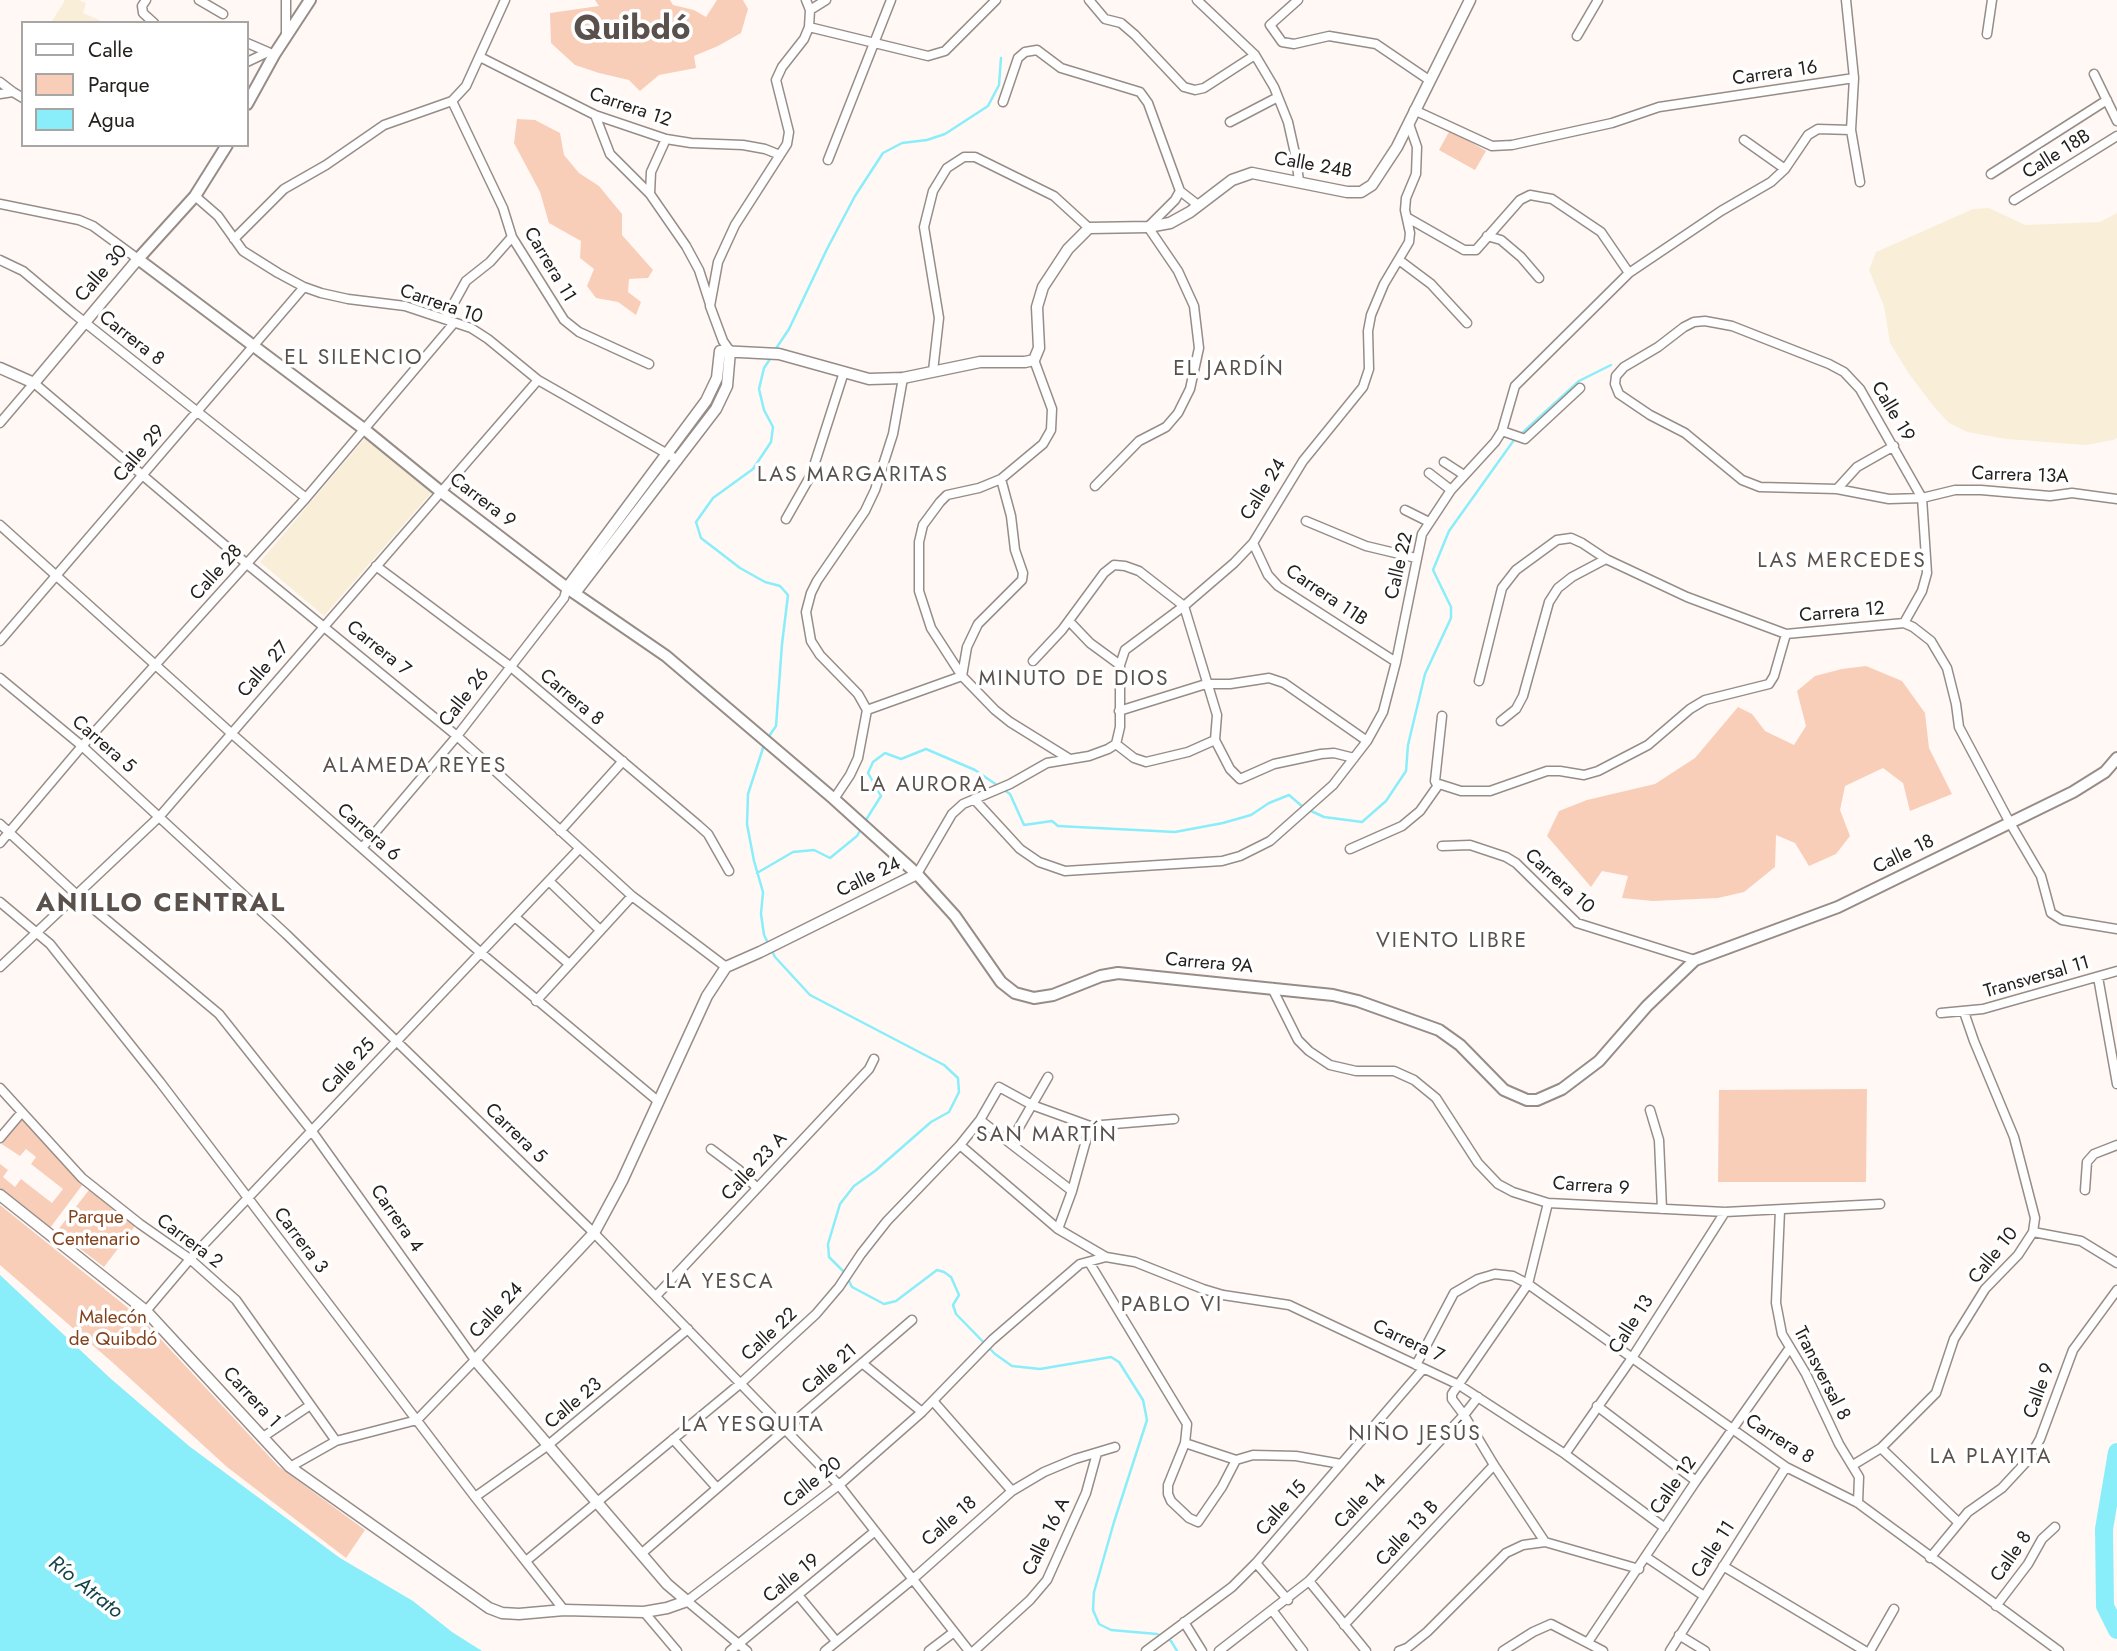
<!DOCTYPE html>
<html>
<head>
<meta charset="utf-8">
<style>
  body { margin:0 }
  #map { position:relative; width:2117px; height:1651px; overflow:hidden; background:#fff8f5; font-family:Jost,sans-serif }
  canvas { display:block }
  .legend { position:absolute; left:21px; top:21px; width:228px; height:126px; box-sizing:border-box; background:#fff; border:2px solid #a7a6a5; margin:0; padding:9px 12px; list-style:none; font-size:21px; color:#24201e }
  .legend li { display:flex; align-items:center; gap:14px; height:35px }
  .legend b { width:35px; border:2px solid #a7a6a5 }
</style>
</head>
<body>
<div id="map">
<canvas width="2117" height="1651"></canvas>
<ul class="legend">
<li><b style="height:9px;background:#fff"></b>Calle</li>
<li><b style="height:19px;background:#f9ceb8"></b>Parque</li>
<li><b style="height:19px;background:#89eef9"></b>Agua</li>
</ul>
</div>
<script>
const g = document.querySelector('canvas').getContext('2d');
g.lineJoin = 'round';
function fillPath(path, color) { g.fillStyle = color; g.fill(path, 'evenodd'); }
const poly = rows => new Path2D(rows.map(r => 'M' + r).join(''));
function trace(path, color, width, dash) { g.strokeStyle = color; g.lineWidth = width; g.lineCap = dash ? 'butt' : 'round'; g.setLineDash(dash || []); g.stroke(path); }
function drawText(font, color, halo, rows, align = 'center') {
  g.font = font + ' Jost,sans-serif'; g.lineWidth = 7; g.setLineDash([]); g.textBaseline = 'middle'; g.strokeStyle = halo; g.fillStyle = color; for (const [text, x, y, turn = 0] of rows) {
    g.save(); g.translate(x, y); g.rotate((+turn || 0) * Math.PI / 180); g.textAlign = isNaN(turn) ? turn : align; if (halo) g.strokeText(text, 0, 0); g.fillText(text, 0, 0); g.restore();
  }
}
const education = poly([
  [65,0,79,0,86,3,83,13,106,23,51,23],
  [1989,208,2025,225,2100,222,2117,213,2117,438,2113,440,2086,445,2059,443,2006,439,1967,432,1949,423,1935,408,1909,374,1890,343,1884,306,1869,270,1876,252,1973,209],
  [365,438,432,492,324,616,260,562]
]);
const green = poly([
  [595,0,670,0,673,5,694,10,706,17,717,0,743,0,748,9,741,33,718,46,694,56,696,68,659,75,640,91,629,80,599,73,575,65,551,43,550,13,599,6],
  [517,119,535,120,560,133,564,155,579,173,599,186,622,214,622,235,653,270,648,278,629,279,628,292,641,302,636,315,618,302,596,298,587,286,594,269,580,258,581,241,549,223,540,192,514,143],
  [1450,130,1486,151,1475,170,1439,150],
  [1866,666,1902,681,1925,713,1929,748,1952,794,1910,811,1903,783,1883,768,1845,786,1840,810,1850,836,1836,854,1809,866,1795,843,1776,835,1775,867,1744,892,1718,898,1653,901,1622,898,1628,876,1602,871,1591,887,1547,836,1559,811,1587,800,1655,784,1695,758,1738,707,1752,714,1765,731,1794,745,1806,726,1797,691,1815,676,1842,669],
  [1867,1089,1866,1182,1718,1182,1719,1090],
  [21,1118,83,1184,50,1228,0,1188,0,1164,8,1170,3,1177,15,1187,21,1179,52,1203,63,1189,31,1164,36,1157,26,1149,20,1156,0,1143],
  [89,1190,135,1226,104,1267,57,1231],
  [0,1205,143,1320,278,1466,365,1530,346,1558,227,1467,112,1362,0,1265]
]);
const water = poly([
  [0,1275,110,1378,189,1446,340,1558,413,1601,452,1632,482,1651,0,1651]
]);
const stream = poly([
  [775,350,789,329,827,249,855,196,883,153,902,143,927,140,945,134,988,106,999,85,1001,58],
  [1520,435,1579,381,1611,365],
  [767,739,776,726,782,644,788,595,780,586,765,582,740,568,701,538,696,522,713,498,753,469,771,442,773,427,764,410,759,389,764,368,772,356],
  [764,745,748,794,747,824,754,861,763,892,761,914,764,935,775,957,810,995,944,1065,958,1078,959,1092,949,1112,931,1122,875,1171,854,1186,840,1204,828,1244,829,1257,845,1273],
  [1309,810,1324,817,1362,822,1386,801,1406,771,1408,745,1425,674,1451,618,1451,607,1433,570,1449,531,1514,440],
  [864,823,881,796,868,773,873,762,885,753,901,759,926,749,975,770,1010,794,1024,825,1052,821,1058,826,1175,832,1223,823,1251,815,1269,803,1289,795,1303,807],
  [757,873,793,852,814,850,830,858,857,836,861,829],
  [848,1279,852,1287,884,1304,896,1301,937,1270,944,1272,951,1277,959,1295,953,1305,956,1314,995,1354,1012,1366,1040,1369,1111,1357,1119,1362,1143,1400,1147,1420,1114,1522,1094,1592,1093,1610,1099,1624,1111,1630,1157,1634,1171,1641,1177,1651]
]);
const river = poly([
  [2117,1452,2104,1529,2105,1606,2117,1630]
]);
const minor = poly([
  [146,0,142,6,143,13,154,23],
  [199,0,223,14],
  [286,0,286,36],
  [1089,0,1105,19,1121,23,1135,35,1184,87,1195,90,1204,88,1255,55],
  [1197,0,1255,55,1274,87,1288,122,1296,158,1299,181],
  [1298,0,1270,25,1282,42,1294,44,1329,36,1376,44,1429,80],
  [1846,0,1854,78,1851,130,1860,182],
  [810,10,826,0],
  [809,27,928,56,945,51,996,0],
  [1987,34,1992,0],
  [1577,36,1598,0],
  [247,43,268,52],
  [480,57,595,115,666,139,691,143,743,145,765,149,780,155],
  [247,62,268,52,274,55],
  [2094,74,2117,121],
  [0,82,13,92],
  [0,94,13,92,23,98],
  [452,101,503,208,512,237,564,320,579,332,649,364],
  [1003,102,1018,58,1025,52,1037,50,1061,68,1140,92,1148,103,1180,191,1175,200,1148,227,1178,271,1194,306,1199,348,1190,389,1178,413,1166,427,1139,441,1095,486],
  [1414,110,1492,146,1512,145,1612,123,1659,107,1854,78],
  [595,115,610,154,650,194],
  [1230,122,1278,97],
  [666,139,651,172,650,194,686,246,699,270,710,304],
  [1744,140,1785,169],
  [828,160,891,0],
  [1991,174,2107,100],
  [1180,191,1198,205],
  [195,196,218,216,243,251,278,273,304,287,321,293,348,299,405,306,471,328,488,339,538,380,678,460],
  [2014,200,2117,136],
  [0,204,79,220,93,226,138,259],
  [1408,218,1464,250,1476,250,1520,200,1530,195,1552,199,1601,232,1629,273],
  [1487,236,1501,240,1521,257,1539,278],
  [234,239,284,189,326,165,384,125,452,101,466,86,505,0],
  [0,260,23,271,73,313,306,498],
  [1399,260,1431,284,1467,323],
  [445,319,466,281,490,262,512,237],
  [730,351,723,341,710,306,718,262,735,225,787,144,789,132,776,80,782,67,804,39,809,27,810,10,806,0],
  [1034,360,1052,409,1051,430,1043,444,1001,479,979,488,947,495,940,502,923,525,919,542,919,591,931,628,962,676,995,710,1010,722,1068,758],
  [933,371,939,318,924,227,933,191,947,168,964,157,975,157,1054,196,1089,228],
  [0,423,34,383,247,564,457,736,632,896,726,967],
  [1502,431,1525,439,1580,388],
  [1444,462,1464,475],
  [1429,473,1451,490],
  [1837,489,1857,467,1894,446],
  [1405,510,1429,522],
  [786,519,811,475,844,372],
  [1306,521,1366,546,1416,558],
  [0,525,231,733,481,953,659,1102],
  [1253,543,1268,575,1278,586,1396,662],
  [376,566,511,667,698,825,708,834,729,871],
  [1069,621,1090,643,1120,665],
  [1904,623,1922,591,1927,573,1922,498,1860,389,1844,372,1829,364,1732,326,1705,321,1694,322,1684,327,1658,347,1624,367,1616,376,1615,384,1619,394,1650,415,1685,433,1742,480,1760,487,1837,489,1889,499,1922,498,1955,490,1981,490,2050,496,2072,493,2117,499],
  [0,641,304,287],
  [1033,661,1062,630,1104,573,1114,565,1125,566,1139,571,1184,606,1217,715,1215,740,1188,752,1146,762,1134,758,1116,744],
  [0,678,82,746,286,934,594,1233,839,1485,969,1651],
  [1479,681,1502,588,1516,570,1557,540,1571,538,1582,543,1606,559,1687,597,1786,634,1904,623,1913,627,1931,641,1947,668,1956,704,1959,727,2010,823,2041,876,2051,913,2062,920,2117,929],
  [867,710,962,676,967,647,978,624,1022,580,1023,573,1015,550,1011,516,1001,479],
  [1119,711,1206,684,1230,684,1269,678,1284,683,1367,741],
  [1501,721,1516,709,1523,696,1549,602,1558,588,1572,577,1606,559],
  [1215,740,1230,769,1240,779,1274,764,1321,754,1334,753,1354,758],
  [1437,785,1435,781,1442,716],
  [834,799,850,775,858,758,867,710,858,694,820,655,811,641,806,612,811,593,817,581,865,511,875,490,893,434,903,378],
  [974,799,1020,849,1039,862,1065,871,1222,861,1240,856,1270,841,1333,785,1367,741,1383,712,1396,662,1422,534,1451,490,1495,442,1502,431,1515,386,1629,273,1721,211,1771,182,1785,169,1808,135,1818,129,1851,130],
  [0,824,77,895,219,1014,311,1130,475,1360,417,1420,336,1441,290,1467],
  [560,831,623,761],
  [0,843,82,746,306,498,454,323],
  [1442,846,1470,845,1506,857,1516,863,1577,923,1695,960],
  [362,848,457,736,564,598,567,588],
  [1350,849,1402,826,1420,811,1439,784,1461,791,1490,791,1547,771,1560,771,1584,775,1598,771,1648,745,1690,709,1705,700,1769,684,1774,676,1786,634],
  [917,874,952,814,963,804,1010,784,1047,763,1089,756,1108,749,1116,744,1120,727,1120,665,1125,650,1184,606,1234,563,1253,543,1303,461,1363,387,1369,369,1368,331,1371,315,1384,284,1409,242,1410,233,1405,210,1406,198,1416,174,1417,147,1409,124],
  [549,881,600,930],
  [0,902,50,944,160,1082,475,1497,564,1610],
  [515,917,569,964],
  [0,967,160,816,538,380],
  [2098,977,2117,1084],
  [1272,988,1298,1040,1309,1051,1330,1065,1356,1071,1394,1071,1414,1080,1436,1098,1478,1163,1498,1184,1513,1192,1548,1203,1725,1212,1880,1204],
  [536,1001,632,896],
  [1941,1013,1983,1009,2117,971],
  [0,1088,82,1178,140,1224,190,1259,236,1300,336,1441],
  [1650,1110,1659,1140,1662,1209],
  [980,1120,1072,1191],
  [0,1138,22,1112],
  [1010,1143,1048,1077],
  [960,1145,1058,1229,1106,1257,1135,1262,1203,1289,1223,1295,1289,1305,1459,1385,1565,1454,1665,1528],
  [711,1149,739,1170,757,1188],
  [2085,1190,2087,1162,2094,1154,2117,1145],
  [1780,1210,1776,1303,1782,1334,1806,1374,1839,1444,1859,1477,1858,1503],
  [1058,1229,1072,1191,1090,1126],
  [2033,1232,2081,1241,2117,1263],
  [1089,1262,1187,1424,1185,1443,1168,1485,1168,1494,1171,1501,1189,1518,1198,1522,1222,1487,1236,1460],
  [656,1296,869,1069,874,1059],
  [146,1311,190,1259,579,849],
  [862,1363,922,1412],
  [1416,1365,1454,1293,1478,1279,1495,1274,1513,1276,1528,1284,1786,1467,1858,1503,2059,1651],
  [1478,1397,1464,1415,1494,1465,1545,1542,1639,1569],
  [933,1401,1012,1491],
  [1597,1406,1696,1481],
  [263,1437,309,1406],
  [673,1439,717,1488],
  [1185,1443,1236,1460,1253,1455,1296,1456,1341,1464],
  [1881,1448,1958,1522],
  [1565,1454,1632,1358,1725,1212],
  [1853,1465,1881,1448,1936,1393,1954,1339,1985,1289,2018,1255,2033,1232,2035,1218,2014,1137,1974,1041,1964,1012],
  [475,1497,547,1446,688,1329],
  [641,1554,912,1320],
  [1646,1557,1704,1596],
  [1930,1558,1968,1512,2002,1488,2028,1460,2040,1439,2073,1350,2117,1290],
  [526,1561,741,1383,816,1314,839,1287,861,1254,887,1221,960,1145,980,1120,999,1087,1032,1105,1090,1126,1174,1119],
  [1256,1563,1288,1600],
  [1723,1566,1865,1651],
  [1309,1581,1366,1651],
  [798,1595,836,1641],
  [1996,1606,2028,1564,2042,1539,2055,1527],
  [1272,1610,1303,1651],
  [644,1612,677,1651],
  [1184,1622,1202,1651],
  [1344,1625,1494,1465],
  [1679,1635,1705,1651],
  [1588,1642,1696,1481,1789,1349],
  [730,1651,874,1532],
  [747,1651,687,1601,839,1485,922,1412,992,1340,1080,1264,1106,1257],
  [825,1651,913,1579,1012,1491,1044,1472,1075,1459,1115,1447],
  [929,1651,954,1632],
  [974,1651,1030,1600,1047,1580,1086,1493,1097,1453],
  [1146,1651,1232,1587,1256,1563,1423,1369],
  [1219,1651,1309,1581,1464,1415,1452,1399,1452,1394,1528,1284,1548,1203],
  [1399,1651,1407,1648,1427,1632,1506,1553,1523,1545,1545,1542],
  [1503,1651,1533,1632,1551,1624,1603,1651],
  [1670,1651,1786,1467],
  [1870,1651,1894,1609]
]);
const tertiary = poly([
  [0,368,34,383,138,259],
  [567,588,706,401,717,378,720,351,779,354,869,379,903,378,980,362,1025,362,1034,360,1039,348,1037,307,1043,287,1068,249,1089,228,1148,227,1170,223,1190,212,1232,180,1252,173,1347,192,1361,192,1372,185,1397,147,1470,0],
  [575,593,716,409,727,386,730,351],
  [0,1195,146,1311,290,1467,489,1608,502,1613,519,1614,564,1610,644,1612,667,1608,687,1601,667,1584,475,1360,594,1233,622,1181,707,996,726,967,760,952,917,874]
]);
const secondary = poly([
  [247,104,274,55,310,0],
  [227,145,195,196,138,259,364,429,440,491,567,588,666,656,834,799,917,874,955,916,1001,982,1015,993,1034,998,1053,995,1101,976,1118,973,1333,995,1358,1001,1439,1030,1460,1045,1504,1090,1527,1100,1537,1100,1562,1089,1599,1061,1647,1006,1695,960,1838,907,2073,792,2105,772,2117,758]
]);
const streetNames = [
  ["Carrera 16",1775,74,-8],
  ["Carrera 12",630,108,19],
  ["Calle 18B",2057,155,-32],
  ["Calle 24B",1313,166,10],
  ["Carrera 11",549,265,59],
  ["Calle 30",102,274,-49],
  ["Carrera 10",441,305,19],
  ["Carrera 8",131,339,38],
  ["Calle 19",1892,412,59],
  ["Calle 29",140,454,-50],
  ["Carrera 13A",2020,476,2],
  ["Calle 24",1264,490,-58],
  ["Carrera 9",482,501,37],
  ["Calle 22",1400,566,-77],
  ["Calle 28",217,573,-48],
  ["Carrera 11B",1326,596,34],
  ["Carrera 12",1842,613,-5],
  ["Carrera 7",378,649,39],
  ["Calle 27",264,670,-49],
  ["Calle 26",465,698,-52],
  ["Carrera 8",571,698,40],
  ["Carrera 5",103,745,41],
  ["Carrera 6",368,833,41],
  ["Calle 18",1904,855,-26],
  ["Calle 24",869,878,-26],
  ["Carrera 10",1559,882,42],
  ["Carrera 9A",1209,964,5],
  ["Transversal 11",2037,978,-16],
  ["Calle 25",349,1067,-47],
  ["Carrera 5",515,1134,44],
  ["Calle 23 A",755,1167,-47],
  ["Carrera 9",1591,1187,4],
  ["Carrera 4",396,1219,55],
  ["Carrera 3",300,1241,53],
  ["Carrera 2",189,1242,37],
  ["Calle 10",1994,1256,-51],
  ["Calle 24",497,1311,-47],
  ["Calle 13",1632,1325,-57],
  ["Calle 22",770,1335,-43],
  ["Carrera 7",1408,1342,25],
  ["Calle 21",830,1370,-41],
  ["Transversal 8",1821,1374,63],
  ["Calle 9",2040,1391,-70],
  ["Carrera 1",251,1398,47],
  ["Calle 23",574,1404,-40],
  ["Carrera 8",1779,1440,32],
  ["Calle 20",813,1483,-39],
  ["Calle 12",1674,1486,-55],
  ["Calle 14",1361,1502,-47],
  ["Calle 15",1282,1509,-49],
  ["Calle 18",950,1522,-41],
  ["Calle 13 B",1408,1534,-47],
  ["Calle 16 A",1047,1537,-64],
  ["Calle 11",1714,1550,-57],
  ["Calle 8",2012,1557,-55],
  ["Calle 19",792,1579,-39]
];
const parkNames = [
  ["Parque",96,1218],
  ["Centenario",96,1240],
  ["Malecón",113,1318],
  ["de Quibdó",113,1340]
];
const neighbourhoodNames = [
  ["EL SILENCIO",354,359],
  ["EL JARDÍN",1229,370],
  ["LAS MARGARITAS",853,476],
  ["LAS MERCEDES",1842,562],
  ["MINUTO DE DIOS",1074,680],
  ["ALAMEDA REYES",415,767],
  ["LA AURORA",924,786],
  ["VIENTO LIBRE",1452,942],
  ["SAN MARTÍN",1047,1136],
  ["LA YESCA",720,1283],
  ["PABLO VI",1172,1306],
  ["LA YESQUITA",753,1426],
  ["NIÑO JESÚS",1415,1435],
  ["LA PLAYITA",1991,1458]
];
const waterNames = [
  ["Río Atrato",85,1588,38]
];
const districtNames = [
  ["ANILLO CENTRAL",161,905]
];
const townNames = [
  ["Quibdó",632,31]
];
fillPath(education, '#f9efd9');
fillPath(green, '#f9ceb8');
fillPath(water, '#89eef9');
trace(stream, '#89eef9', 2.5);
trace(river, '#89eef9', 18);
trace(minor, '#978d88', 11);
trace(tertiary, '#978d88', 13);
trace(secondary, '#978d88', 14);
trace(minor, '#fff', 8);
trace(tertiary, '#fff', 10);
trace(secondary, '#fff', 10);
drawText('19px', '#24201e', '#fff', streetNames);
drawText('19px', '#83431d', '#fff', parkNames);
g.letterSpacing = '2px';
drawText('21px', '#5a514c', '#fff', neighbourhoodNames);
g.letterSpacing = '0px';
drawText('italic 21px', '#144348', '#fff', waterNames);
g.letterSpacing = '2px';
drawText('bold 26px', '#5a514c', '#fff', districtNames);
g.letterSpacing = '0px';
drawText('bold 33px', '#5a514c', '#fff', townNames);
</script>
</body>
</html>
